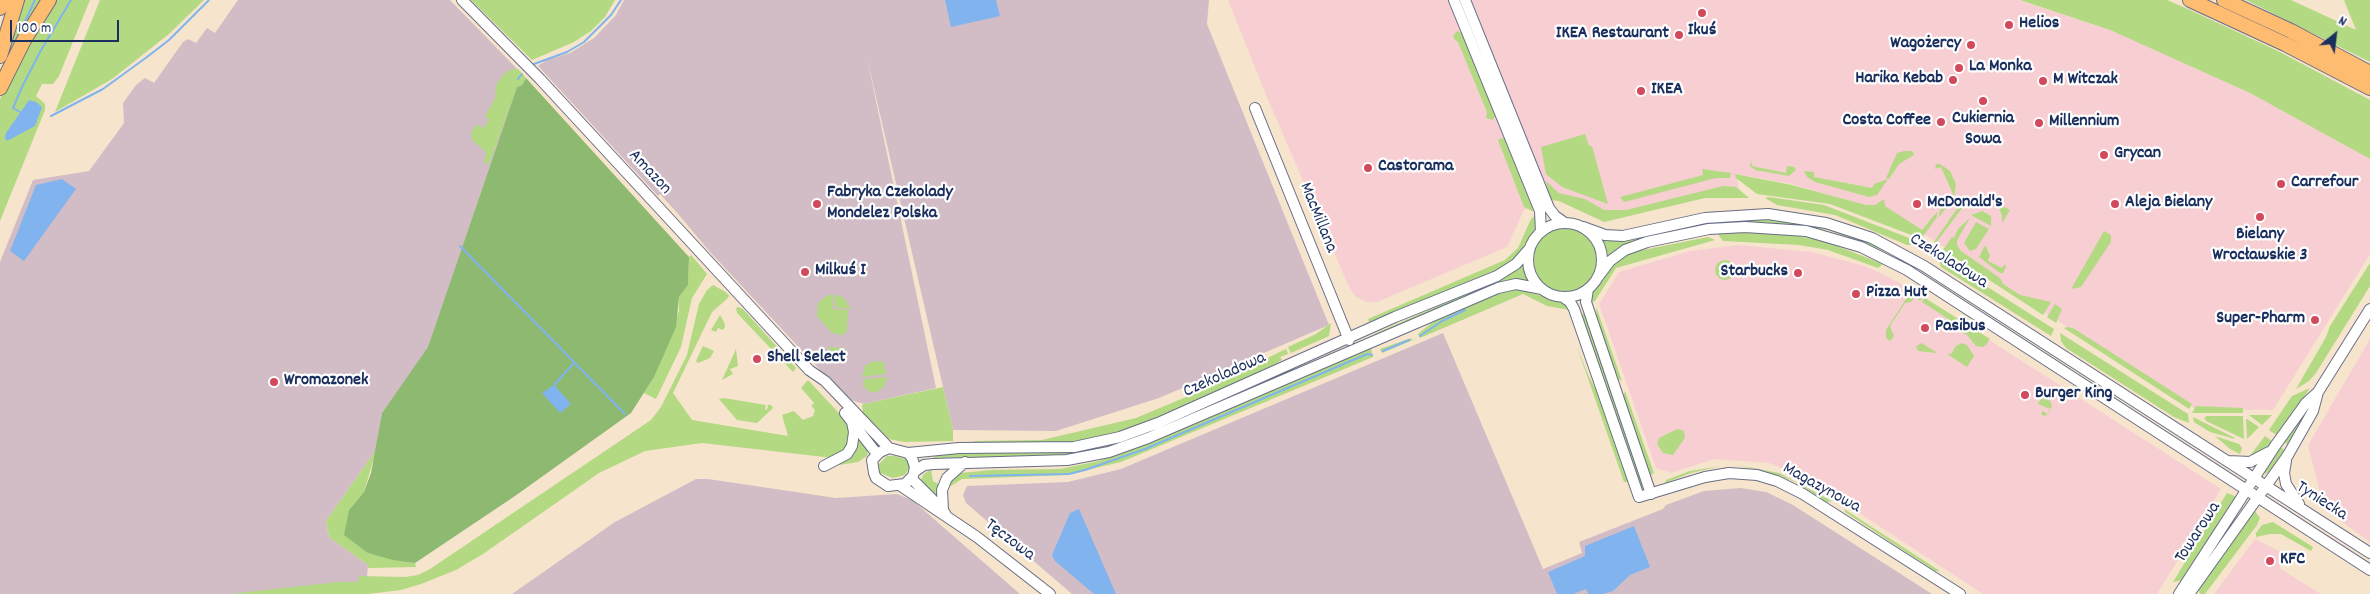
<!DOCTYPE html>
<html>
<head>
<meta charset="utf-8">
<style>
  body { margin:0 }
  #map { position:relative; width:2370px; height:594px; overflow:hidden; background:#f6e4cd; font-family:Dekko,sans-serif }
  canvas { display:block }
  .north { position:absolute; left:2310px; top:10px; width:50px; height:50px; -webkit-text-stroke:4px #fff; paint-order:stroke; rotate:29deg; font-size:14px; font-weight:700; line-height:20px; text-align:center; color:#1b2f5e }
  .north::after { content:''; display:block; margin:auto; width:18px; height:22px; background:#1b2f5e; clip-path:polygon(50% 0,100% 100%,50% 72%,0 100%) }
  .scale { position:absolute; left:10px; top:20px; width:109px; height:22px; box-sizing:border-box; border:2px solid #1b2f5e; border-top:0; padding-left:6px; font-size:15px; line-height:18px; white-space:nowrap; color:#1b2f5e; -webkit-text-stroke:4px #fff; paint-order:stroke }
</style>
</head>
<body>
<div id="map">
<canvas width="2370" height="594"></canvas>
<div class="north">N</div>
<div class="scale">100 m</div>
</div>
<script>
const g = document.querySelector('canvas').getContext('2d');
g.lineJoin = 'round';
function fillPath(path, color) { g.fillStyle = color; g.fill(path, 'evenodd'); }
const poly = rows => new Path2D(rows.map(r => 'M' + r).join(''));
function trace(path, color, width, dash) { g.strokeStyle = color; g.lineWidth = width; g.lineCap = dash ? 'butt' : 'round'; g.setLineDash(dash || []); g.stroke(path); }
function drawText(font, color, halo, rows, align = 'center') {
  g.font = font + ' Dekko,sans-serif'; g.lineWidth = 4.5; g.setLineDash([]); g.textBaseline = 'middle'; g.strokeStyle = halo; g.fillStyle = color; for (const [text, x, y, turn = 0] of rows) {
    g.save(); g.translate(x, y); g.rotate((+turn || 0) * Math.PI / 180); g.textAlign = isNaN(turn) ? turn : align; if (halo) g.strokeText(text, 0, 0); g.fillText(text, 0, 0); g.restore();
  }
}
const built = poly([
  [1228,0,2019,0,2110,30,2250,93,2370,159,2370,254,2273,410,2195,409,1891,213,1792,184,1736,174,1740,194,1705,196,1647,210,1595,211,1554,199,1549,201,1524,210,1507,247,1377,302,1366,302,1355,296,1349,287,1266,95],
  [1738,245,1812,252,1864,266,1887,276,1913,291,2221,489,2157,594,1983,594,1827,492,1798,475,1769,463,1714,459,1671,473,1656,468,1599,304,1619,272,1690,251],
  [2370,339,2370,542,2341,521,2321,496,2308,445],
  [2255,539,2287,555,2279,568,2321,594,2214,594]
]);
const industrial = poly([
  [238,0,450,0,526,78,517,87,428,348,382,413,376,450,326,521,329,537,368,565,366,591,342,594,0,594,0,262,33,180,89,171,124,123,123,103,136,85,145,78,154,83,183,42,188,39,196,43,207,28,215,33],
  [624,0,1209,0,1207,24,1329,325,1159,398,1056,431,953,430,867,58,936,388,864,404,847,399,710,252,679,215,660,194,658,196,538,66,547,60,570,53,594,38,616,15],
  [1443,333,1543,569,1582,553,1579,542,1663,509,1666,505,1704,491,1740,488,1766,492,1793,505,1932,594,1072,594,966,503,963,495,967,486,1068,482,1121,469],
  [696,479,708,479,836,498,897,494,912,500,1020,594,512,594,615,522]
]);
const green = poly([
  [24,0,43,0,2,71],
  [55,0,90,0,59,76,53,84,42,84,36,96,45,104,45,110,0,221,0,99,11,74],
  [100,0,204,0,169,34,112,79,55,112],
  [471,0,615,0,605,17,591,31,574,42,532,60],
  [2020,0,2167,0,2190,10,2280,52,2370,100,2370,159,2250,93,2110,30],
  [2246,0,2291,0,2356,30,2344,0,2370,0,2370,62],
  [1457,31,1464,34,1496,115,1493,120,1486,118,1487,112,1458,42,1455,40,1453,36],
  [511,69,518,69,526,78,522,85,517,87,489,164,484,163,486,152,472,140,471,132,477,124,483,128,489,120,485,116,495,99,496,85,504,74],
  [1585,134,1589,146,1592,146,1608,204,1562,187,1546,174,1541,147],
  [1505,137,1535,210,1532,211,1524,207,1498,140],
  [1904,151,1912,151,1914,155,1899,164,1889,179,1886,178,1897,153],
  [1751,160,1752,166,1786,173,1787,166,1794,167,1796,170,1789,176,1755,170,1750,166],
  [1936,164,1940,164,1950,171,1956,184,1954,197,1939,217,1939,213,1945,199,1953,194,1941,167,1935,169],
  [1702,169,1731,173,1730,178,1716,178,1624,202,1620,197,1703,175],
  [1804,171,1814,172,1814,177,1872,188,1874,184,1888,179,1877,195,1869,197,1815,182,1807,177],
  [1735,174,1792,185,1866,205,1875,205,1884,199,1885,206,1922,230,1937,212,1937,217,1924,235,1919,238,1830,204,1757,194,1736,178],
  [1546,181,1559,193,1585,199,1604,210,1626,210,1723,186,1736,187,1749,198,1705,198,1604,222,1559,201,1550,200],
  [1769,197,1824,205,1917,241,1914,245,1907,245,1835,215,1777,205,1765,198],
  [1990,199,2010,210,2002,223,2002,215,1998,206,1989,200],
  [1966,201,1966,203,1935,244,1934,242,1956,210],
  [1982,211,1991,216,1991,226,1971,215],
  [1537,214,1535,229,1518,254,1502,268,1369,322,1368,319,1505,260,1518,248,1531,219],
  [1739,218,1783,220,1833,229,1890,251,1889,253,1828,230,1766,223,1711,224,1665,233,1632,241,1617,249,1607,259,1601,239,1629,240,1700,222],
  [1970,218,1957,240,1957,245,1961,251,2000,278,2003,284,2020,295,2051,302,2043,315,1943,250,1952,237,1954,238,1958,229],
  [1976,222,1989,229,1976,249,1970,251,1964,243],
  '1533 260a32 32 0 1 1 64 0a32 32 0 1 1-64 0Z',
  [1749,231,1787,234,1824,241,1883,264,1878,268,1828,250,1799,245,1723,241,1718,234],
  [2104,231,2111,235,2111,242,2081,287,2071,289],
  [1708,237,1715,240,1616,268,1595,301,1591,303,1592,292,1607,272,1628,253],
  [1985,245,1990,255,1988,261,2002,268,2005,264,2006,267,2003,273,2000,273,1979,257],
  [691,255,707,274,692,298,681,347,656,399,644,393,654,377,679,311,679,297,688,285,689,257],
  [1937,255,2054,329,2051,336,1941,267],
  '1715 270a10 10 0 1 1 20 0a10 10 0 1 1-20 0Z',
  [1524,262,1529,281,1515,280,1499,283,1375,336,1374,334,1509,275],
  [2370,263,2370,286,2316,373,2309,381,2296,389,2326,337,2330,326],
  [713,285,724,291,729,295,728,298,712,312,673,393,692,420,788,436,782,415,794,411,803,420,813,416,815,410,811,406,814,403,801,388,808,380,850,425,852,435,844,452,833,458,702,443,645,451,599,473,483,554,456,570,421,584,401,590,368,594,229,594,338,582,358,582,359,576,405,577,418,575,430,569,651,420,661,407,687,355,699,304,707,290],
  [1517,289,1561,301,1570,310,1547,306,1523,294,1420,338,1418,334,1439,317,1505,290],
  [1915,292,1923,297,1920,301,1915,297,1911,302,1905,303,1890,326,1894,336,1890,341,1886,338,1886,330,1910,293,1913,295],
  [835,294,844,298,851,309,834,307],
  [828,295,833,295,832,309,848,310,847,331,843,335,832,333,817,316,818,303],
  [1925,298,1990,339,1986,345,1983,347,1976,346,1967,335,1952,327,1950,320,1922,302],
  [2055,304,2062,309,2056,323,2047,317],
  [738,307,743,309,796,368,793,372,737,313,736,308],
  [1596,309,1597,309,1622,381,1616,377,1597,321],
  [1585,313,1643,485,1642,487,1640,486,1581,315],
  [720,315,724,322,725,327,723,330,718,328,716,332,711,330],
  [1331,323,1329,336,1291,353,1288,347,1316,334],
  [2067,327,2073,328,2192,404,2189,409,2064,328],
  [2060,333,2188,414,2189,423,2174,417,2066,348,2061,341],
  [1411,338,1412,340,1418,338,1382,353,1380,349],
  [1921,343,1936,352,1937,353,1918,351,1916,347],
  [1962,343,1967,345,1974,356,1967,367,1947,354,1951,354,1956,346],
  [703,346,714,351,710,358,698,363,696,361],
  [827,347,845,348,843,363],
  [1577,347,1589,377,1597,391,1629,482,1624,482],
  [1371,348,1373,357,1121,462,1065,475,962,479,951,486,947,484,960,473,992,470,1060,469,1099,461,1163,437],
  [736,349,738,366,730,369,733,374,722,380],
  [1286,349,1288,354,1280,357,1282,360,1257,375,1121,432,1069,443,963,444,976,441,1042,440,1136,418,1191,395],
  [874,361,884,362,886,374,862,377,865,366],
  [887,377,884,387,877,392,870,392,863,386,864,379],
  [1271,379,1155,431,1101,449,1052,456,934,458,934,454,950,453,1060,452,1152,429],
  [943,387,953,430,953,441,904,442,889,439,863,413,862,405,864,404],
  [2310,388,2278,436,2269,430,2292,396],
  [1625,391,1654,473,1649,476,1623,397],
  [2043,396,2050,401,2052,406,2047,415,2044,416,2041,414,2043,411,2047,414,2050,409,2038,404],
  [724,398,766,405,765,409,767,410,768,405,771,405,773,408,757,423,737,420,719,399],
  [2196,406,2243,408,2243,413,2192,413],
  [2249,415,2272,415,2262,425],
  [2207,416,2243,416,2244,439,2206,421,2204,418],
  [2193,417,2235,438,2235,439,2210,432,2194,422],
  [2302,417,2303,419,2288,445,2283,441],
  [2247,419,2259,427,2247,439,2246,419],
  [1677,429,1684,431,1685,438,1673,455,1663,453,1657,444,1659,438],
  [858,435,868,450,867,456,858,462,839,465],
  [2215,436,2239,444,2242,448,2240,454,2230,449],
  [2265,436,2273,442,2266,449,2249,457],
  [2280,447,2286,451,2272,471,2265,474,2265,470],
  [376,450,364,492,349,510,368,553,415,563,416,567,368,568,368,565,329,537,326,521],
  [887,456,894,456,909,460,909,468,905,475,893,478,878,472,879,464],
  [1737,465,1779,473,1832,501,1827,502,1795,482,1778,475],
  [1721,466,1691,473,1665,483,1666,480,1690,471],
  [931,469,933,481,940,485,939,501,920,483,923,475],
  [2227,493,2237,497,2183,580,2173,582],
  [1844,509,1940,571,1935,571,1845,512],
  [2254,510,2260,518,2257,525,2205,594,2200,594,2198,588],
  [2273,522,2313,547,2311,551,2281,534,2270,534,2256,537,2256,533,2262,525]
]);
const forest = poly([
  [526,78,689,257,688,285,679,297,676,327,654,377,631,413,515,496,415,563,393,560,368,553,344,535,349,510,364,492,371,473,382,413,428,347,517,87,522,85]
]);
const water = poly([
  [945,0,996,0,1000,16,951,27],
  [29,100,36,102,42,107,35,126,7,141,5,138,6,133],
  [62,179,76,189,24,261,10,251,36,185],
  [554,385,571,404,560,413,542,393],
  [1079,509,1116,594,1094,594,1055,561,1052,555,1070,513],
  [1634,526,1650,567,1630,575,1613,591,1603,594,1588,594,1586,589,1573,594,1557,594,1548,572,1585,556,1585,546]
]);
const stream = poly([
  [11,51,35,0],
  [534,64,567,52,584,42,611,15,621,0],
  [518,79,522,74],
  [20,112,13,108,22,87,40,52,71,0],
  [51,116,103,89,147,57,169,40,209,0],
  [460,246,625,414],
  [1420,336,1442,321,1465,310],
  [1383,351,1409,340],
  [554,385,573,364],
  [970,476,1069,474,1085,470,1145,449,1367,354,1372,355]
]);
const minor = poly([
  [462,0,540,79,809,370,825,381,889,448],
  [1454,0,1540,211,1541,232],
  [1465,0,1549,208,1555,216,1565,223],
  [1255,108,1349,340],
  '1528 260a37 37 0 1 1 74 0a37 37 0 1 1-74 0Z',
  [1583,227,1605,235,1623,236,1705,218,1768,214,1826,223,1872,238,1924,266,2370,553],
  [1598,277,1610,261,1625,250,1647,242,1709,229,1745,227,1806,231,1861,247,1907,270,2370,570],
  [1588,289,1586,302,1651,494],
  [1563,297,1570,302,1574,309,1639,497,1705,477,1729,473,1757,475,1777,481,1803,494,1960,594],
  [845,413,877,454],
  [889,448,908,453,912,458,915,467,913,476,905,484,888,486,876,478,874,473,872,460,880,452,889,448],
  [908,453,959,448,1074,447,1120,437,1158,423,1395,317,1497,276,1516,264,1530,248],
  [2228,461,2250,462,2269,452],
  [2286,461,2284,473,2286,484,2299,504],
  [824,466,847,454,852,446,854,432,852,422],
  [914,472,924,465,933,464,1067,460,1109,452,1148,438,1498,288,1516,284,1542,289],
  [912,479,937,504],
  [901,486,977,537,1050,594],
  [946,515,943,510,942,490,947,478,965,462],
  [2179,594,2275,446,2306,403,2317,393],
  [2189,594,2288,455,2313,411,2318,392,2370,309]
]);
const highway = poly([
  [2190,0,2285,44,2370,88],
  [2224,0,2291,31,2370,73],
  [0,8,3,0],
  [0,56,17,0],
  [0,88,24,40,49,0]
]);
const markers = [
  [1702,13,5,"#d1495b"],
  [2009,25,5,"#d1495b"],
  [1679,35,5,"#d1495b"],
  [1971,45,5,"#d1495b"],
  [1959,68,5,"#d1495b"],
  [1953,80,5,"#d1495b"],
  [2043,81,5,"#d1495b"],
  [1641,91,5,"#d1495b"],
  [1983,101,5,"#d1495b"],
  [1941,122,5,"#d1495b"],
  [2039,123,5,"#d1495b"],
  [2104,155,5,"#d1495b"],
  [1368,168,5,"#d1495b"],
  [2281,184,5,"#d1495b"],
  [817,204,5,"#d1495b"],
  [1917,204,5,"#d1495b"],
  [2115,204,5,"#d1495b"],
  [2260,217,5,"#d1495b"],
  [805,272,5,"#d1495b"],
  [1798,273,5,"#d1495b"],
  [1856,294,5,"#d1495b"],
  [2315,320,5,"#d1495b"],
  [1925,328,5,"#d1495b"],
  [757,359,5,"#d1495b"],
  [274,382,5,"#d1495b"],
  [2025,395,5,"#d1495b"],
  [2270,561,5,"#d1495b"]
];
const poiNames = [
  ["Helios",2019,25],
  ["Ikuś",1702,32,"center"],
  ["IKEA Restaurant",1669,35,"right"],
  ["Wagożercy",1961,45,"right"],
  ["La Monka",1969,68],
  ["Harika Kebab",1943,80,"right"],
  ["M Witczak",2053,81],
  ["IKEA",1651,91],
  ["Cukiernia",1983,120,"center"],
  ["Sowa",1983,141,"center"],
  ["Costa Coffee",1931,122,"right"],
  ["Millennium",2049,123],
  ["Grycan",2114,155],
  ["Castorama",1378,168],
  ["Carrefour",2291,184],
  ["Fabryka Czekolady",827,194],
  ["Mondelez Polska",827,215],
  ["McDonald's",1927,204],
  ["Aleja Bielany",2125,204],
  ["Bielany",2260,236,"center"],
  ["Wrocławskie 3",2260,257,"center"],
  ["Milkuś I",815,272],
  ["Starbucks",1788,273,"right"],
  ["Pizza Hut",1866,294],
  ["Super-Pharm",2305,320,"right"],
  ["Pasibus",1935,328],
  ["Shell Select",767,359],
  ["Wromazonek",284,382],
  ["Burger King",2035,395],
  ["KFC",2280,561]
];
const streetNames = [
  ["Amazon",649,173,47],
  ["MacMillana",1317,218,68],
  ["Czekoladowa",1948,262,32],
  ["Czekoladowa",1225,376,-24],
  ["Magazynowa",1821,489,29],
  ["Tyniecka",2321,502,33],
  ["Towarowa",2199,533,-57],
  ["Tęczowa",1009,541,37]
];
fillPath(built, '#f7cfd2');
fillPath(industrial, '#d2bdc6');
fillPath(green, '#b3d983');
fillPath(forest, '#8eb971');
fillPath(water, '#81b4ee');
trace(stream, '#81b4ee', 2);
trace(minor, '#686e85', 12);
trace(highway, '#686e85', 16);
trace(minor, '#fff', 10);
trace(highway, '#febc70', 14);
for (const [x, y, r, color] of markers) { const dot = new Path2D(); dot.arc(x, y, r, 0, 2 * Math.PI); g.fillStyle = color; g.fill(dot); trace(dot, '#fff', 2); }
drawText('bold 18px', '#1b2f5e', '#fff', poiNames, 'left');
drawText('18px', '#1b2f5e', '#fff', streetNames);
</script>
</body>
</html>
